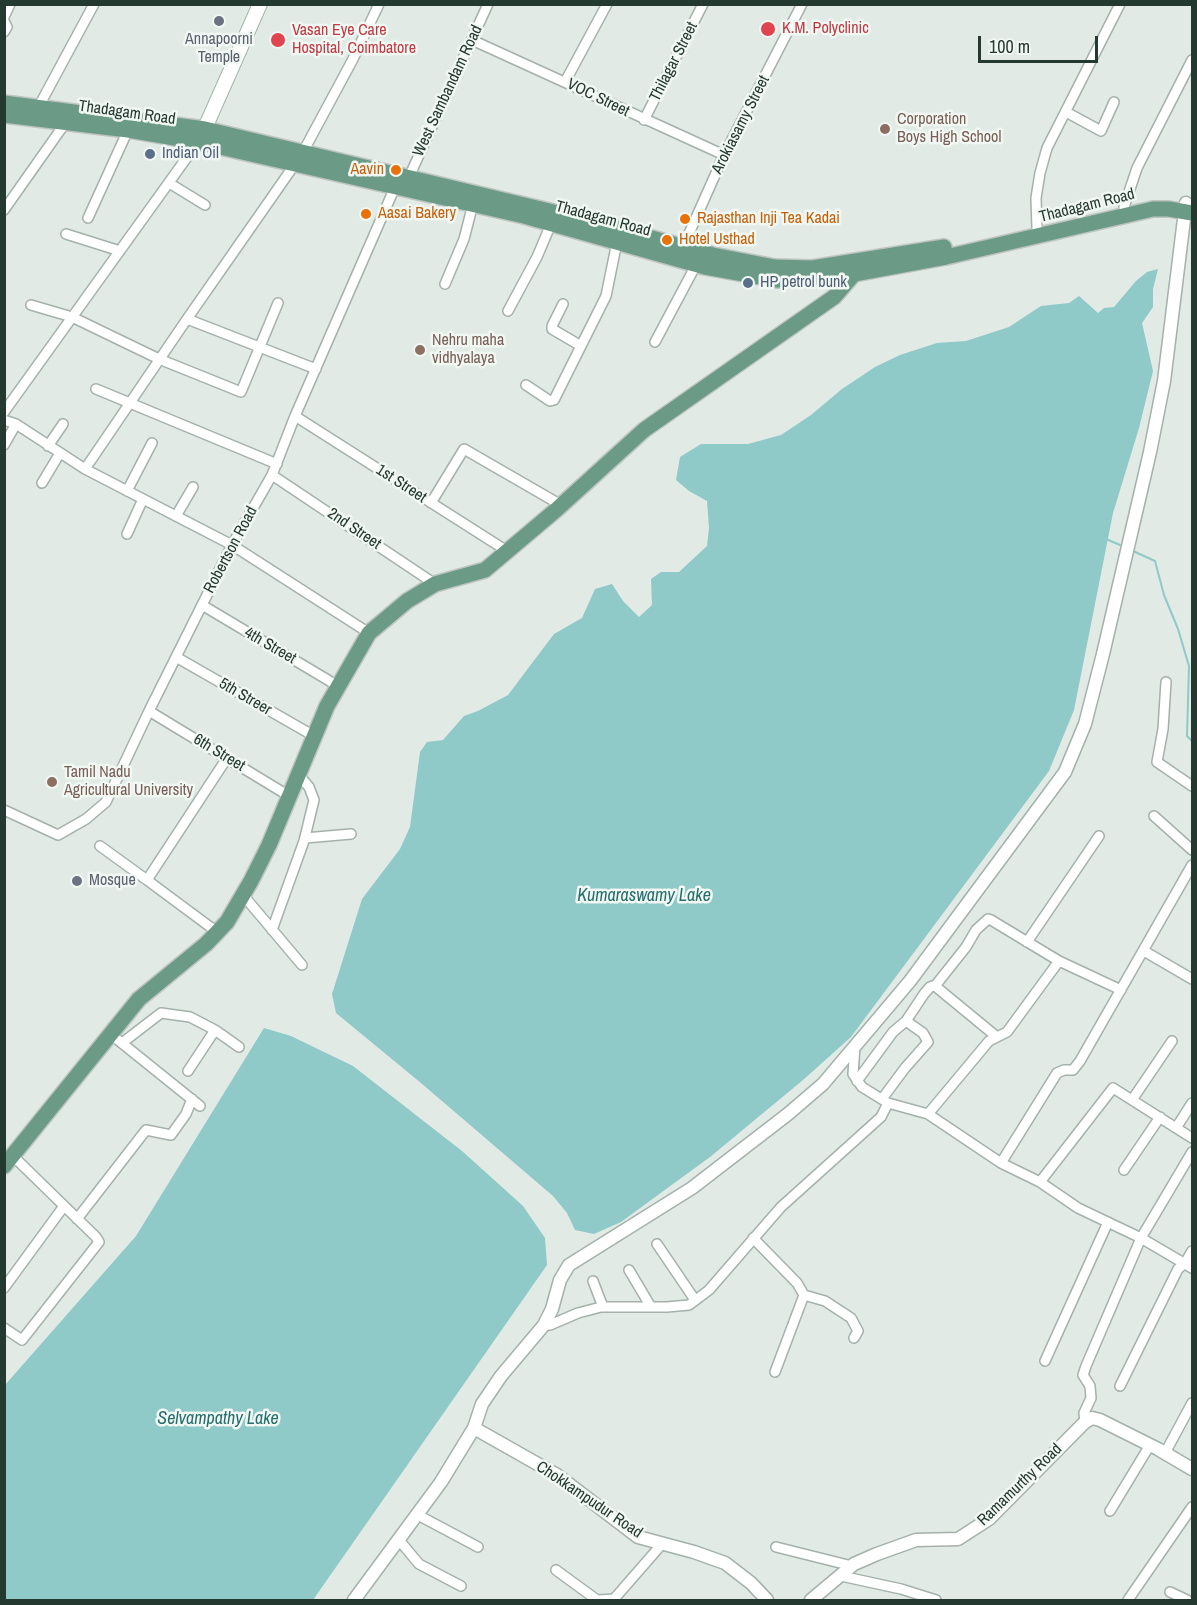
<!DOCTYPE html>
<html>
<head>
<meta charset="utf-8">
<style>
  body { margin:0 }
  #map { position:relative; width:1197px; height:1605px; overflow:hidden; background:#e1eae5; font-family:"Archivo Narrow",sans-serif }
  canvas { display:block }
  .frame { position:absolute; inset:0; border:6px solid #24392f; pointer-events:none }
  .scale { position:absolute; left:978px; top:36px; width:120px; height:27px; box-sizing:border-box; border:3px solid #24392f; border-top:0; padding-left:8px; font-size:18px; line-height:21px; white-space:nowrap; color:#24392f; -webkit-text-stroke:4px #f1f7f3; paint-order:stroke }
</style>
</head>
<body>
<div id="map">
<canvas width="1197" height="1605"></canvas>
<div class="frame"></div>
<div class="scale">100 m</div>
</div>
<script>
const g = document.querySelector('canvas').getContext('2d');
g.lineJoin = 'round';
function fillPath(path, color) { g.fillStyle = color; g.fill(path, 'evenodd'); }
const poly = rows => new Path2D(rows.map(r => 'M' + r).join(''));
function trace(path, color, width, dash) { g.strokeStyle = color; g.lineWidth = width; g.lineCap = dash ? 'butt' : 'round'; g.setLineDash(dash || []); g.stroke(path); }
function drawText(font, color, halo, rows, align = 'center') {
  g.font = font + ' "Archivo Narrow",sans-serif'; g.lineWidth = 5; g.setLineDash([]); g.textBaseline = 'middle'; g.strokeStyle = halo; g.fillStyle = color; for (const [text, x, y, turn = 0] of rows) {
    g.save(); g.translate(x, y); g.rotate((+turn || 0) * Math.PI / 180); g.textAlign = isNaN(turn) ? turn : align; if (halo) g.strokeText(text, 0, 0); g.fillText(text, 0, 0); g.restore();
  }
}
const water = poly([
  [1158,269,1153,289,1153,307,1142,323,1153,371,1139,428,1113,513,1074,710,1049,771,851,1037,803,1080,710,1157,621,1222,594,1234,575,1230,567,1213,553,1196,421,1083,336,1013,332,994,362,899,400,849,410,827,420,752,427,742,443,740,464,716,478,711,508,695,554,634,582,618,595,589,612,584,623,601,639,617,652,605,651,579,661,572,679,572,707,546,709,528,707,501,689,491,676,480,680,457,701,444,748,444,781,435,811,415,842,389,875,367,900,355,937,343,966,341,1009,327,1041,306,1069,303,1079,296,1098,313,1104,308,1114,307,1136,281,1147,272],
  [264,1028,291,1036,353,1066,462,1151,523,1206,545,1238,547,1265,313,1600,5,1600,5,1385,136,1236]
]);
const stream = poly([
  [1106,539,1120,545],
  [1133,551,1155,561,1164,595,1178,629,1189,666,1187,736,1192,741]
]);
const minor = poly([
  [4,17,10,4],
  [4,21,7,27,4,32],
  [472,40,724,155],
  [565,82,607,4],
  [39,106,94,4],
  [1066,112,1101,131,1114,102],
  [644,120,703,4],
  [303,152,353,59,379,4],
  [169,183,205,205],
  [1124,207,1137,168,1192,60],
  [4,210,66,122],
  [88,218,128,130],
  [1037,228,1036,198,1040,173,1047,148,1120,4],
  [66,234,120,251],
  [683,247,724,155,802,4],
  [445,284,464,239,473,204],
  [563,304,552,326,552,329,581,346],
  [31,305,72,317,159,359,241,392,278,303],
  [508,311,537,257,551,224],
  [187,319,316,369],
  [655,342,696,265],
  [526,385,550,401,554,400,606,296,617,242],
  [96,389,277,464],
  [4,412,198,142],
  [295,416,507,551],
  [4,420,16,424,85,469,232,545,369,633],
  [4,445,16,424],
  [48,446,63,424],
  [85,469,187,319,295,164],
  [272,475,435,584],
  [42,483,60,453],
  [127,491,152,443],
  [431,503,464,449,561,505],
  [176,516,193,487],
  [127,534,143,499],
  [202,605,338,686],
  [176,657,314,736],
  [1166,682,1163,729,1157,762,1192,786],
  [149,711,289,796],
  [4,810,58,835,86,819,106,802,149,711,232,545,272,475,295,416,395,187,409,177,488,4],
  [1154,816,1192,850],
  [305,838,351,834],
  [100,846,147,880],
  [243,895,302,965],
  [272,930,304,841,314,800,309,787,298,774],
  [217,932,147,880,227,758],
  [1027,942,1099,836],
  [1144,951,1192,979],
  [997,1037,935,986,966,947,976,930,988,919,991,920,1059,961],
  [118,1040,200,1106],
  [122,1043,161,1013,190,1017,215,1030,239,1047],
  [855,1046,853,1074,862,1087,888,1103,928,1114,1001,1163,1040,1182,1078,1208,1141,1238,1192,1268],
  [188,1071,215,1030],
  [857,1081,893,1032,906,1021,924,994,930,987,936,985],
  [882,1099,905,1068,928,1042,923,1033,906,1021],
  [1132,1100,1172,1041],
  [928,1114,989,1041,1007,1032,1059,961,1121,990],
  [1176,1128,1192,1103],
  [1001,1163,1057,1073,1064,1070,1073,1070,1080,1061,1192,865],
  [1124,1170,1160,1117],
  [1040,1182,1113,1088,1192,1138],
  [77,1219,146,1130,171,1135,186,1114,192,1099],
  [753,1238,797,1283,804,1295,775,1372],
  [657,1244,695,1300],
  [629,1270,651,1307],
  [593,1281,603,1307],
  [4,1288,64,1206],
  [804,1295,825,1301,851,1318,858,1331,854,1338],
  [544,1325,550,1325,578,1313,601,1307,667,1307,689,1305,709,1290,781,1207,881,1117,888,1103],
  [4,1328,22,1340,99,1242,96,1237,13,1156],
  [1045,1361,1108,1222],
  [1120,1386,1178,1269,1185,1263,1192,1251],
  [1085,1422,1084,1413,1091,1398,1090,1386,1083,1375,1086,1366,1141,1238,1192,1152],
  [1165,1453,1192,1403],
  [1110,1511,1150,1445],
  [416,1514,478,1547],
  [399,1540,419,1564,461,1586],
  [776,1547,852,1566],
  [556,1570,597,1600],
  [841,1576,901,1589,936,1600],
  [1170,1592,1187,1600],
  [598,1600,614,1599,662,1544],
  [1128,1600,1192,1507]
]);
const tertiary = poly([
  [474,1428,557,1475,638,1537,694,1552,725,1563,751,1583,767,1600],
  [354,1600,441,1482,474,1428,482,1404,501,1376,544,1325,552,1309,560,1280,569,1265,692,1188,788,1114,823,1084,910,981,1065,772,1085,724,1103,654,1150,452,1164,381,1186,203],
  [811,1600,854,1564,877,1554,916,1540,958,1539,989,1519,1085,1422,1092,1418,1100,1420,1158,1449,1192,1469]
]);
const secondary = poly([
  [201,137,260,4]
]);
const primary = poly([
  [4,103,205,129,583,219,713,255,775,267,812,268,944,247],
  [4,115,128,130,198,142,524,216,705,267,777,280,854,274,946,257,1153,209,1169,209,1192,213],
  [4,1166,139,999,206,944,227,922,251,881,269,845,327,706,369,633,407,601,435,584,485,570,556,510,644,430,834,297,854,274,852,262]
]);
const markers = [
  [219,21,6,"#6b7280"],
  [768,29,8,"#e0444e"],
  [278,40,8,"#e0444e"],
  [885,129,6,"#8d6e63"],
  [150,154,6,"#5c6f8a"],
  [396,170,6,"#e8710a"],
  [366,214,6,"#e8710a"],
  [685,219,6,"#e8710a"],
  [667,240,6,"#e8710a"],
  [748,283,6,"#5c6f8a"],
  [420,350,6,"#8d6e63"],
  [52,782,6,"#8d6e63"],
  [77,881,6,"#6b7280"]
];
const healthNames = [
  ["K.M. Polyclinic",782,29],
  ["Vasan Eye Care",292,31],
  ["Hospital, Coimbatore",292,49]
];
const worshipNames = [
  ["Annapoorni",219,40],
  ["Temple",219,58],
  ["Mosque",89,881,"left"]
];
const streetNames = [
  ["Thilagar Street",674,62,-63],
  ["West Sambandam Road",448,91,-65],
  ["VOC Street",598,98,26],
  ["Thadagam Road",127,113,8],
  ["Arokiasamy Street",741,125,-63],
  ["Thadagam Road",1087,206,-14],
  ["Thadagam Road",603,219,15],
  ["1st Street",401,484,33],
  ["2nd Street",354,529,34],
  ["Robertson Road",231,550,-62],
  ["4th Street",270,646,30],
  ["5th Streer",245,697,30],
  ["6th Street",219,753,31],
  ["Ramamurthy Road",1020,1485,-44],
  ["Chokkampudur Road",589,1500,34]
];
const educationNames = [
  ["Corporation",897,120],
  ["Boys High School",897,138],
  ["Nehru maha",432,341],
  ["vidhyalaya",432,359],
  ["Tamil Nadu",64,773],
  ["Agricultural University",64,791]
];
const serviceNames = [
  ["Indian Oil",162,154],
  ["HP petrol bunk",760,283]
];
const foodNames = [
  ["Aavin",384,170,"right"],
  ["Aasai Bakery",378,214],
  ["Rajasthan Inji Tea Kadai",697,219],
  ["Hotel Usthad",679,240]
];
const waterNames = [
  ["Kumaraswamy Lake",644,896],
  ["Selvampathy Lake",218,1419]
];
fillPath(water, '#8fc9c8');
trace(stream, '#8fc9c8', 2);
trace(minor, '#a5b1ab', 12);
trace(tertiary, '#a5b1ab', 15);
trace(secondary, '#a2b4aa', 16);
trace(primary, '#bdc4c1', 18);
trace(minor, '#fff', 9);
trace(tertiary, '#fff', 12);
trace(secondary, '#fff', 14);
trace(primary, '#6b9b86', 15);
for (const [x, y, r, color] of markers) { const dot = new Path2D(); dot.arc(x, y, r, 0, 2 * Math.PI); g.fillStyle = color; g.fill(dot); trace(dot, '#f1f7f3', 2); }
drawText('16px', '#be3a42', '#f1f7f3', healthNames, 'left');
drawText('16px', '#5b616d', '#f1f7f3', worshipNames);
drawText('16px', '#24392f', '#f1f7f3', streetNames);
drawText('16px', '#785e54', '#f1f7f3', educationNames, 'left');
drawText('16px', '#4e5e75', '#f1f7f3', serviceNames, 'left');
drawText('16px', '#c56008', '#f1f7f3', foodNames, 'left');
drawText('italic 18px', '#246e6d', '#f1f7f3', waterNames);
</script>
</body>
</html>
